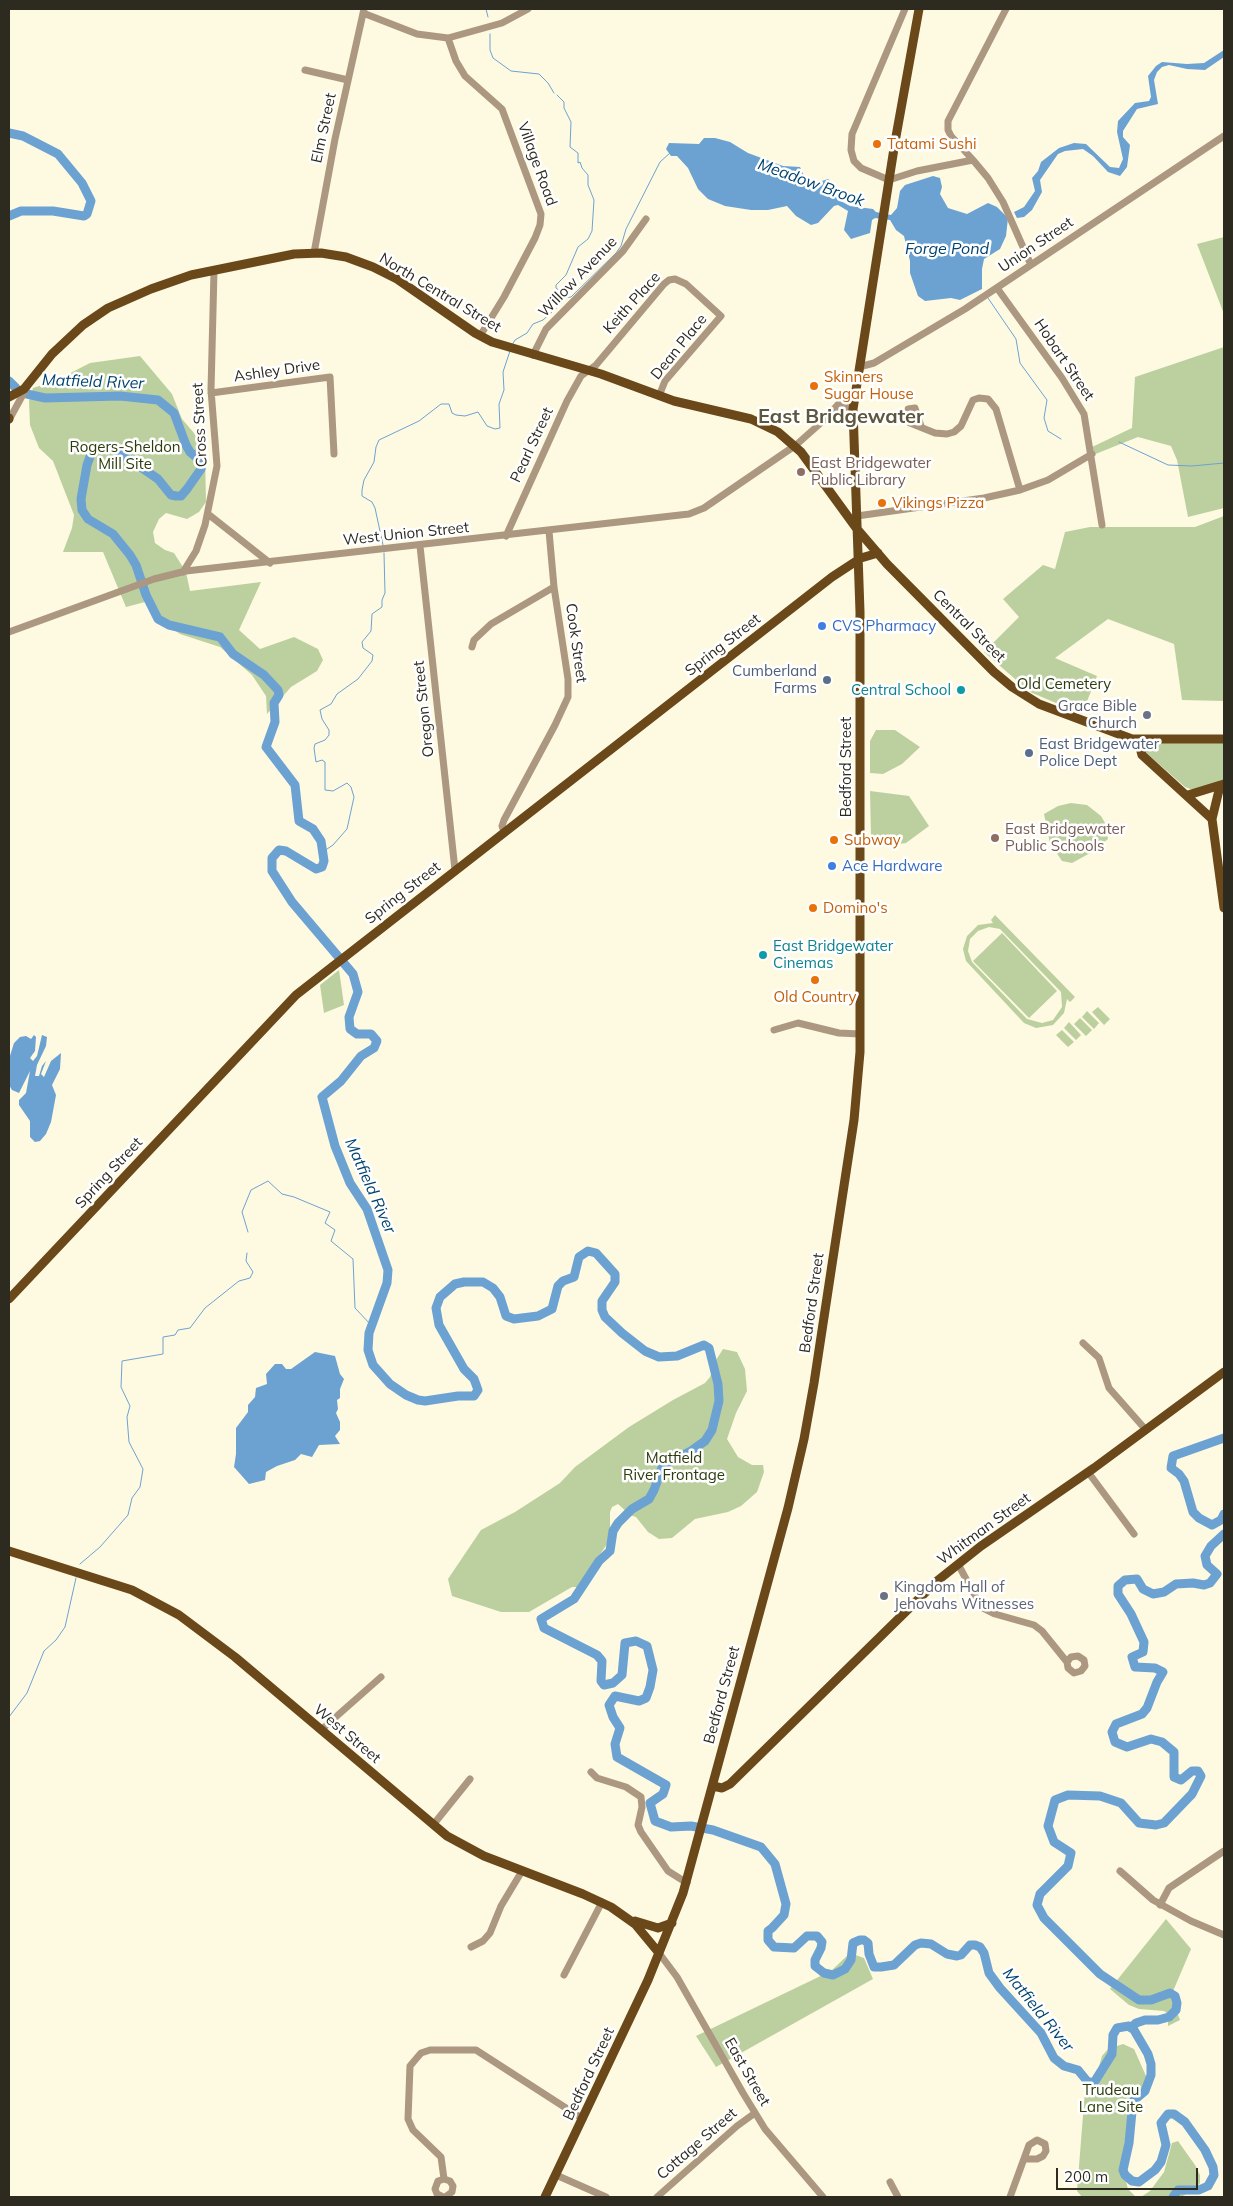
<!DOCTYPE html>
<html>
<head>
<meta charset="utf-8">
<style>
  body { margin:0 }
  #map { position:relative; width:1233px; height:2206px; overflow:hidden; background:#fef9e1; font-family:Mulish,sans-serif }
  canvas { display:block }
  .frame { position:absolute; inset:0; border:10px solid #2d2b20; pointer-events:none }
  .scale { position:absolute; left:1056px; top:2168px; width:142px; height:22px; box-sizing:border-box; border:2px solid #2d2b20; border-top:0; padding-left:6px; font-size:15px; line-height:18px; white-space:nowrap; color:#2d2b20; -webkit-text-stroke:4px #fff; paint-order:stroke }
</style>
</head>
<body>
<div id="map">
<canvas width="1233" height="2206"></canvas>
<div class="frame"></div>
<div class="scale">200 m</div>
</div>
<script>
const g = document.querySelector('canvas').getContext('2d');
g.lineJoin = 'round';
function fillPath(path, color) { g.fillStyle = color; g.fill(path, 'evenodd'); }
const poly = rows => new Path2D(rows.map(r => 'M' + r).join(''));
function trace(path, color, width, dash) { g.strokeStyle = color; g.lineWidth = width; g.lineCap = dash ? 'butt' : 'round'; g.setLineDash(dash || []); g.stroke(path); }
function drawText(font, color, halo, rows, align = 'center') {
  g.font = font + ' Mulish,sans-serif'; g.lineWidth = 5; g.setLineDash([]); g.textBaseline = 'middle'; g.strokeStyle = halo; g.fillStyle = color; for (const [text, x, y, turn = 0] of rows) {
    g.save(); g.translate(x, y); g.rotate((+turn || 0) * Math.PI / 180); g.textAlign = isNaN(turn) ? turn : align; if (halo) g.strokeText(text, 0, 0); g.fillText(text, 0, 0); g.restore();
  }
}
const green = poly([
  [1224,237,1224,314,1197,244],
  [1224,347,1224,508,1188,517,1177,460,1171,446,1138,437,1093,455,1092,447,1132,428,1135,377],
  [140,356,172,394,182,419,194,433,205,454,206,502,199,512,187,519,166,513,159,519,153,532,155,543,165,550,174,553,186,572,190,591,261,582,239,630,260,649,294,637,318,649,323,660,317,671,291,687,267,714,266,696,252,675,220,647,180,634,157,619,145,602,126,607,103,552,63,552,72,528,74,515,53,461,39,448,30,425,29,401,33,388,55,381,90,363],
  [1224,516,1224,701,1182,700,1174,644,1108,619,1055,658,1097,676,1082,714,1030,692,984,652,1019,617,1003,599,1043,565,1055,569,1065,532,1090,527,1195,527],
  [876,730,895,730,920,747,902,764,883,774,870,773,870,741],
  [1224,741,1224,780,1193,790,1185,787,1144,751,1147,743],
  [870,791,909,796,929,826,906,843,884,846,871,838],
  [1071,803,1087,805,1101,816,1105,823,1108,839,1092,852,1072,863,1062,861,1050,843,1044,814,1058,806],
  [995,915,1075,997,1070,1002,1067,999,1064,1013,1053,1025,1036,1028,1024,1023,966,961,963,949,967,936,978,925,993,923,991,920],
  [989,927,1000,929,1061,992,1062,1007,1053,1020,1042,1023,1027,1019,972,962,968,951,970,939,978,931],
  [1002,933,1057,991,1029,1018,973,961],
  [339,970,344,1005,324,1013,320,985],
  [1098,1007,1110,1019,1104,1025,1092,1012],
  [1087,1011,1099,1023,1094,1029,1082,1017],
  [1080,1018,1092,1030,1086,1036,1074,1024],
  [1069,1022,1081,1035,1076,1040,1064,1028],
  [1062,1030,1074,1042,1068,1047,1056,1035],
  [723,1349,737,1352,745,1369,747,1391,736,1413,727,1439,738,1457,752,1465,763,1465,764,1472,757,1492,741,1506,728,1512,695,1519,672,1538,659,1539,648,1532,636,1517,630,1515,618,1504,612,1507,610,1512,610,1540,577,1587,572,1587,529,1612,501,1612,452,1596,448,1579,481,1530,515,1512,560,1483,575,1467,629,1427,673,1400,705,1383,710,1377,716,1360],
  [1166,1919,1191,1949,1171,1996,1180,2020,1168,2026,1168,2014,1164,2011,1139,2009,1129,2005,1110,1989],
  [850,1953,864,1958,873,1979,716,2067,696,2036,831,1971],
  [1123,2044,1134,2049,1146,2076,1146,2086,1134,2111,1125,2138,1124,2174,1128,2189,1135,2196,1141,2197,1150,2191,1164,2172,1172,2143,1178,2141,1195,2165,1200,2175,1200,2183,1197,2188,1181,2197,1082,2197,1077,2191,1086,2078,1092,2080,1096,2077,1102,2056,1108,2049]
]);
const water = poly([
  [1224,50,1224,57,1205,70,1187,69,1169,65,1162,67,1157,72,1154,80,1158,104,1137,109,1123,131,1123,137,1130,145,1127,167,1120,176,1108,172,1093,156,1083,149,1065,151,1058,154,1040,180,1042,192,1032,210,1024,217,1017,218,1014,212,1024,207,1035,191,1032,178,1038,171,1041,162,1059,148,1074,143,1086,144,1110,167,1119,168,1123,159,1117,132,1118,121,1135,103,1149,101,1151,97,1148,76,1156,66,1162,62,1187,64,1204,63],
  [704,138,715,138,730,142,748,153,783,166,800,167,804,176,816,183,828,179,833,183,837,189,837,199,850,206,873,209,876,212,891,215,897,208,900,191,905,185,933,176,940,178,942,187,940,194,948,208,967,214,988,203,997,207,1008,218,1006,236,1000,249,984,259,982,269,982,289,960,300,951,298,925,301,918,296,910,273,910,261,904,236,896,230,890,220,875,218,872,220,870,233,851,239,844,230,848,211,838,205,834,206,818,223,811,225,796,216,787,206,768,210,751,210,725,206,708,199,698,189,688,168,677,156,671,156,666,149,669,143,699,144],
  [34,1035,36,1037,35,1051,30,1058,33,1061,37,1056,42,1035,47,1037,46,1046,37,1065,35,1076,39,1076,42,1066,46,1061,41,1074,44,1077,51,1061,61,1053,60,1069,52,1085,56,1095,51,1122,46,1134,40,1141,35,1142,30,1137,30,1121,19,1105,19,1100,26,1093,30,1071,19,1093,12,1090,9,1085,9,1059,14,1043,20,1037,26,1036,31,1039],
  [315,1352,335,1356,340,1374,344,1379,340,1389,340,1398,337,1400,338,1409,336,1413,340,1422,340,1430,335,1436,340,1444,319,1445,312,1457,301,1454,295,1460,277,1466,266,1472,265,1480,249,1484,234,1467,236,1454,236,1428,248,1412,248,1405,255,1397,256,1388,267,1384,266,1374,275,1364,282,1364,286,1369,291,1369]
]);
const stream = poly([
  [486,9,488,17],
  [490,34,490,50,493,58,511,71,539,74,548,83,554,93],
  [563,298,571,297,616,253,621,246,626,229,660,162,670,153],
  [988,298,1016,339,1020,363,1047,400,1044,418,1048,431,1061,439],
  [512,345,515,340,527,333,533,324,543,320,562,303,561,292,556,288,556,285,566,275,578,247,588,239,592,231,594,200,588,185,588,175,582,168,580,162,578,163,578,153,570,147,571,122,564,108,564,102,557,95],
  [1119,442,1168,465,1192,466,1224,463],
  [383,545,375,508,372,502,362,496,362,490,364,480,374,462,376,447,379,440,419,421,441,404,449,404,452,413,456,415,465,416,478,412,487,426,495,429,500,428,499,404,504,390,503,372,510,351],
  [324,851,333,845,347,829,354,797,351,787,347,783,333,791,325,790,325,762,322,760,316,762,314,748,315,744,325,740,329,735,329,730,322,719,320,710,331,704,337,694,358,679,372,661,373,655,363,648,362,642,371,631,372,614,382,607,382,600,385,593,384,553],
  [248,1232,242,1212,251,1190,268,1181,282,1194,294,1197,330,1212,325,1223,335,1230,331,1241,353,1259,355,1308,372,1326],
  [80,1564,100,1547,128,1515,132,1498,140,1487,143,1469,129,1442,127,1417,130,1406,121,1387,122,1361,163,1354,163,1337,175,1335,178,1330,190,1328,205,1308,239,1281,250,1278,253,1272,246,1261,247,1253],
  [9,1717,27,1693,44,1651,56,1640,65,1627,76,1578]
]);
const river = poly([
  [9,133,23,136,58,154,82,183,91,201,87,214,84,216,53,211,21,211,9,216],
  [9,381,16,388],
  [27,394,45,398,120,396,158,400,174,413,186,445,190,452,202,462,201,469,187,489,181,496,176,496,171,495,158,479,110,446,95,448,91,454,87,465,81,499,82,510,88,519,113,534,130,555,136,565,146,595,158,619,169,625,220,637,233,654,264,675,278,690,279,695,274,703,275,722,266,747,295,785,299,821,313,829,321,841,324,861,322,867,316,869,286,851,279,850,272,858,272,871,292,902,353,974,358,992,349,1017,350,1029,357,1034,371,1034,377,1041,374,1048,361,1056,341,1081,322,1097,335,1146,350,1183,367,1209,388,1270,387,1283,369,1333,368,1350,373,1365,390,1384,406,1395,418,1400,425,1401,458,1396,474,1396,478,1390,474,1379,464,1369,439,1325,436,1308,440,1297,455,1284,464,1282,483,1282,493,1288,500,1297,506,1316,514,1319,538,1316,552,1309,558,1286,563,1281,574,1277,579,1257,588,1251,596,1253,615,1274,615,1282,602,1301,602,1310,605,1317,622,1333,645,1351,659,1357,677,1356,704,1345,709,1348,718,1384,719,1401,712,1430,705,1441,691,1451,663,1465,654,1490,649,1499,632,1509,618,1523,613,1531,610,1551,599,1561,574,1599,541,1619,544,1628,597,1655,602,1661,601,1681,604,1685,613,1683,622,1675,625,1643,636,1641,647,1646,653,1670,650,1687,646,1698,639,1701,615,1696,609,1705,613,1717,620,1728,615,1744,617,1757,666,1785,663,1794,650,1803,655,1821,671,1827,691,1826,713,1830,761,1847,775,1864,786,1904,784,1915,772,1928,768,1931,768,1940,774,1947,794,1948,807,1936,817,1936,822,1942,821,1948,815,1960,815,1966,824,1973,833,1975,845,1969,851,1960,853,1943,860,1940,864,1940,868,1943,869,1954,874,1967,881,1967,894,1965,915,1945,921,1943,931,1944,947,1954,957,1956,961,1955,970,1945,975,1945,980,1947,984,1953,989,1973,1000,1988,1041,2033,1054,2058,1064,2066,1078,2070,1087,2081,1092,2083,1095,2081,1112,2054,1113,2035,1117,2028,1129,2026,1134,2030,1148,2054,1151,2064,1151,2075,1145,2091,1133,2101,1129,2143,1123,2170,1125,2175,1132,2181,1139,2182,1155,2170,1161,2162,1166,2145,1161,2123,1168,2114,1174,2114,1185,2122,1205,2150,1213,2167,1214,2175,1208,2186,1199,2190,1178,2190,1173,2197],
  [1224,1438,1173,1456,1171,1468,1179,1474,1184,1481,1193,1512,1199,1518,1212,1525,1221,1520,1224,1514],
  [1131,2028,1136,2023,1145,2020,1158,2020,1169,2017,1176,2010,1177,2003,1175,1996,1170,1993,1151,2000,1139,2000,1100,1974,1044,1918,1037,1905,1040,1894,1068,1866,1071,1853,1054,1842,1048,1826,1055,1800,1068,1795,1100,1796,1121,1803,1139,1823,1156,1825,1164,1823,1192,1794,1201,1776,1198,1771,1192,1771,1181,1780,1174,1777,1174,1752,1162,1742,1151,1739,1127,1747,1115,1742,1112,1732,1116,1724,1142,1714,1147,1708,1157,1682,1163,1672,1155,1668,1135,1667,1132,1657,1143,1652,1144,1642,1131,1614,1118,1594,1118,1586,1125,1580,1137,1579,1143,1589,1153,1594,1164,1592,1176,1584,1193,1583,1204,1585,1210,1583,1217,1574,1207,1565,1205,1556,1211,1546,1224,1534]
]);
const minor = poly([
  [905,9,852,134,851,150,854,161,861,168,889,180,917,171,973,160,988,178,1003,202,1031,265],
  [363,13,417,34,448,38,502,23,528,9],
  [448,38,456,61,465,76,502,109,541,214,540,225,535,238,504,297,480,336],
  [305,70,348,80],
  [973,160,951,136,948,130,948,121,1006,9],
  [314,253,335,139,364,9],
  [997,288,1062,378,1084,414,1102,525],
  [533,355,546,329,623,251,646,219],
  [859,367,874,363,965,309,1224,136],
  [211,393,330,377,334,454],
  [833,410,842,400,854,394],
  [9,420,27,387],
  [921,426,915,408,908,409,907,416,910,423,935,433,947,434,954,432,961,426,973,400,979,398,988,399,996,409,1020,490],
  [208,514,270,563],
  [857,516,984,498,1020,490,1048,480,1092,454],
  [506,536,567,401,581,376,596,365,664,284,669,280,675,279,686,284,721,316,665,381,659,396],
  [420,546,455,870],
  [183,572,196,551,205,525,217,466,211,390,214,271],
  [9,632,154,579,186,571,689,514,704,508,796,445,832,413,844,407,853,407],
  [472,647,474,640,491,624,554,587],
  [504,832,502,826,504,820,555,725,568,697,568,679,554,587,549,531],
  [774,1030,798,1023,839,1033,860,1034],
  [1083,1343,1099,1358,1109,1388,1146,1430],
  [1088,1472,1134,1534],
  [958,1564,981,1607,995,1614,1034,1625,1042,1631,1067,1662,1071,1657,1078,1656,1084,1660,1085,1666,1081,1671,1074,1673,1068,1668,1067,1662],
  [321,1730,381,1677],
  [591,1772,597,1778,626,1787,641,1797,642,1807,638,1825,641,1832,668,1871,687,1883],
  [433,1825,470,1779],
  [1120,1871,1153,1900,1191,1921,1224,1935],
  [1160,1905,1169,1888,1224,1851],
  [471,1947,483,1941,490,1933,501,1906,522,1871],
  [659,1953,677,1977,743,2093,765,2129,823,2197],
  [564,1975,602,1902],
  [556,2175,606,2197],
  [444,2179,441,2157,413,2130,408,2119,410,2066,421,2053,430,2050,476,2050,583,2119],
  [890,2182,898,2197],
  [443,2197,437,2194,435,2189,438,2181,444,2179,450,2181,453,2186,452,2192,445,2197],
  [657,2197,737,2126,755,2113],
  [1010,2197,1029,2145,1037,2140,1045,2144,1046,2151,1043,2156,1037,2159,1024,2159]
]);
const major = poly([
  [9,397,24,389,52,354,83,325,108,308,151,289,191,275,294,254,321,253,346,257,373,267,397,279,475,333,492,342,601,374,674,401,751,419,778,432,801,452,857,529,887,564,994,672,1012,687,1039,704,1132,739,1224,739],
  [9,418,9,419],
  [1138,740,1142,755,1212,819,1224,908],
  [1188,795,1224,784],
  [1212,819,1220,786],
  [9,1299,296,995,832,577,861,558,878,553],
  [9,1551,132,1590,179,1615,235,1657,447,1836,484,1856,583,1894,611,1907,635,1924,659,1953],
  [713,1786,722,1788,730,1784,937,1581,981,1546,1094,1468,1224,1372],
  [635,1921,658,1928,672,1923],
  [545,2197,648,1980,683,1893,788,1508,804,1439,814,1383,854,1120,860,1052,860,612,853,409,895,142,919,9]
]);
const markers = [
  [877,144,5,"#e8710a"],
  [814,386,5,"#e8710a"],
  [801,472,5,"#8d6e63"],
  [882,503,5,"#e8710a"],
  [822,626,5,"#3f7fe0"],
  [827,680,5,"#5c6f8a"],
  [961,690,5,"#0f9aa8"],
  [1147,715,5,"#6b7280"],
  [1029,753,5,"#5c6f8a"],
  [995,838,5,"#8d6e63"],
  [834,840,5,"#e8710a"],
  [832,866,5,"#3f7fe0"],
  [813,908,5,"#e8710a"],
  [763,955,5,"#0f9aa8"],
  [815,980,5,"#e8710a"],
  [884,1596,5,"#6b7280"]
];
const streetNames = [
  ["Elm Street",324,128,-78],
  ["Village Road",537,164,70],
  ["Union Street",1036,245,-34],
  ["Willow Avenue",578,277,-46],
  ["North Central Street",440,293,31],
  ["Keith Place",632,303,-48],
  ["Dean Place",679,347,-51],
  ["Hobart Street",1064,360,56],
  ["Ashley Drive",277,371,-8],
  ["Cross Street",200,425,-93],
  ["Pearl Street",532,445,-65],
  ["West Union Street",406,534,-6],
  ["Central Street",969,626,45],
  ["Cook Street",576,643,82],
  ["Spring Street",723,645,-38],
  ["Oregon Street",424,709,-96],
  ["Bedford Street",846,767,-90],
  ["Spring Street",403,893,-38],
  ["Spring Street",109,1173,-47],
  ["Bedford Street",812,1303,-82],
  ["Whitman Street",984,1529,-36],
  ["Bedford Street",722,1695,-75],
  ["West Street",347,1734,40],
  ["East Street",747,2072,60],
  ["Bedford Street",589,2074,-65],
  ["Cottage Street",697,2144,-41]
];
const foodNames = [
  ["Tatami Sushi",887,144],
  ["Skinners",824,377],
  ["Sugar House",824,394],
  ["Vikings Pizza",892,503],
  ["Subway",844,840],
  ["Domino's",823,908],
  ["Old Country",815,997,"center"]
];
const parkNames = [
  ["Rogers-Sheldon",125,447],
  ["Mill Site",125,464],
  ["Old Cemetery",1064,684],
  ["Matfield",674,1458],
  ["River Frontage",674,1475],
  ["Trudeau",1111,2090],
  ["Lane Site",1111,2107]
];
const educationNames = [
  ["East Bridgewater",811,463],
  ["Public Library",811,480],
  ["East Bridgewater",1005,829],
  ["Public Schools",1005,846]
];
const shopNames = [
  ["CVS Pharmacy",832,626],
  ["Ace Hardware",842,866]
];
const serviceNames = [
  ["Cumberland",817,671],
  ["Farms",817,688],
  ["East Bridgewater",1039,744,"left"],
  ["Police Dept",1039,761,"left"]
];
const cultureNames = [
  ["Central School",951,690],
  ["East Bridgewater",773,946,"left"],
  ["Cinemas",773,963,"left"]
];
const worshipNames = [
  ["Grace Bible",1137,706],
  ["Church",1137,723],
  ["Kingdom Hall of",894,1587,"left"],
  ["Jehovahs Witnesses",894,1604,"left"]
];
const waterNames = [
  ["Meadow Brook",811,183,20],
  ["Forge Pond",947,249],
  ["Matfield River",93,382,2],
  ["Matfield River",370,1186,66],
  ["Matfield River",1038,2010,51]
];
const districtNames = [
  ["East Bridgewater",841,417]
];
fillPath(green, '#bcd09f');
fillPath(water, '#6ca2d2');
trace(stream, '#6ca2d2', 1);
trace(river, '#6ca2d2', 9);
trace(minor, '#ac9780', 7);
trace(major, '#6b481a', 9);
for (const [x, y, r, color] of markers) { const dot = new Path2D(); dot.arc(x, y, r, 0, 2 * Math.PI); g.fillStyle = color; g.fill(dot); trace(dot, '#fff', 2); }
drawText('15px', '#2d2b20', '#fff', streetNames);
drawText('15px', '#c56008', '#fff', foodNames, 'left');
drawText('15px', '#2d3c0d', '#fff', parkNames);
drawText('15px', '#785e54', '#fff', educationNames, 'left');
drawText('15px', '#366cbe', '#fff', shopNames, 'left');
drawText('15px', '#4e5e75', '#fff', serviceNames, 'right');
drawText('15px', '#0d838f', '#fff', cultureNames, 'right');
drawText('15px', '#5b616d', '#fff', worshipNames, 'right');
drawText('italic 16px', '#004370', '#fff', waterNames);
drawText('bold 20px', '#5d573e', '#fff', districtNames);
</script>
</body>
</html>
